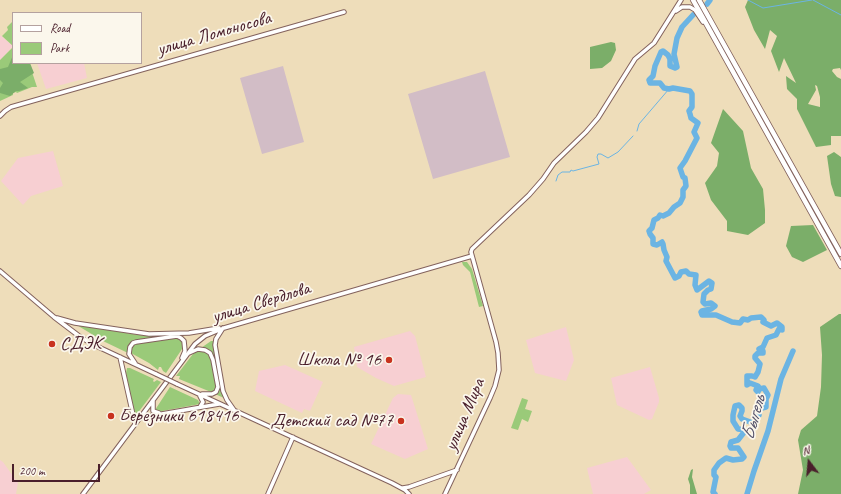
<!DOCTYPE html>
<html>
<head>
<meta charset="utf-8">
<style>
  body { margin:0 }
  #map { position:relative; width:841px; height:494px; overflow:hidden; background:#eeddba; font-family:Caveat,sans-serif }
  canvas { display:block }
  .legend { position:absolute; left:12px; top:12px; width:130px; height:52px; box-sizing:border-box; background:#fbf7ec; border:1px solid #b4a19f; margin:0; padding:5px 7px; list-style:none; font-size:12px; color:#4a1f2b }
  .legend li { display:flex; align-items:center; gap:8px; height:20px }
  .legend b { width:20px; border:1px solid #b4a19f }
  .north { position:absolute; left:789px; top:442px; width:40px; height:40px; -webkit-text-stroke:3px #fbf7ec; paint-order:stroke; rotate:344deg; font-size:11px; font-weight:700; line-height:16px; text-align:center; color:#4a1f2b }
  .north::after { content:''; display:block; margin:auto; width:14px; height:18px; background:#4a1f2b; clip-path:polygon(50% 0,100% 100%,50% 72%,0 100%) }
  .scale { position:absolute; left:12px; top:464px; width:88px; height:18px; box-sizing:border-box; border:2px solid #4a1f2b; border-top:0; padding-left:5px; font-size:12px; line-height:14px; white-space:nowrap; color:#4a1f2b; -webkit-text-stroke:3px #fbf7ec; paint-order:stroke }
</style>
</head>
<body>
<div id="map">
<canvas width="841" height="494"></canvas>
<ul class="legend">
<li><b style="height:5px;background:#fff"></b>Road</li>
<li><b style="height:11px;background:#9aca79"></b>Park</li>
</ul>
<div class="north">N</div>
<div class="scale">200 m</div>
</div>
<script>
const g = document.querySelector('canvas').getContext('2d');
g.lineJoin = 'round';
function fillPath(path, color) { g.fillStyle = color; g.fill(path, 'evenodd'); }
const poly = rows => new Path2D(rows.map(r => 'M' + r).join(''));
function trace(path, color, width, dash) { g.strokeStyle = color; g.lineWidth = width; g.lineCap = dash ? 'butt' : 'round'; g.setLineDash(dash || []); g.stroke(path); }
function drawText(font, color, halo, rows, align = 'center') {
  g.font = font + ' Caveat,sans-serif'; g.lineWidth = 3.5; g.setLineDash([]); g.textBaseline = 'middle'; g.strokeStyle = halo; g.fillStyle = color; for (const [text, x, y, turn = 0] of rows) {
    g.save(); g.translate(x, y); g.rotate((+turn || 0) * Math.PI / 180); g.textAlign = isNaN(turn) ? turn : align; if (halo) g.strokeText(text, 0, 0); g.fillText(text, 0, 0); g.restore();
  }
}
const built = poly([
  [0,35,13,46,0,61],
  [37,63,84,63,87,78,46,89],
  [53,151,63,186,31,196,23,205,1,181,18,158],
  [566,327,574,360,566,381,535,373,526,340],
  [410,331,415,336,426,377,394,386,376,378,357,367,354,347],
  [285,365,323,382,310,411,304,409,302,413,255,391,259,371],
  [650,367,659,398,659,402,652,419,649,420,617,405,611,378],
  [398,394,411,395,428,449,405,459,371,444,393,398],
  [627,457,651,490,644,494,593,494,587,468],
  [0,460,3,462,18,483,16,494,0,494]
]);
const industrial = poly([
  [283,66,304,142,262,154,240,78],
  [485,71,510,157,433,179,408,94]
]);
const green = poly([
  [13,21,13,46,2,36,8,30,7,27],
  [13,47,13,63,29,63,37,87,32,87,17,93,16,92,13,93,13,95,0,101,0,60],
  [462,262,467,262,472,269,483,306,479,307,470,272,463,265],
  [75,324,132,334,147,336,170,336,135,341,128,353,105,342],
  [178,337,183,343,182,349,166,373,163,371,161,367,159,367,158,370,149,363,131,353,131,348,136,343],
  [211,341,214,341,221,391,224,398,215,394,218,391,213,356,211,353,201,348],
  [199,350,202,350,208,354,211,359,216,386,214,391,211,392,179,379,180,376,176,376,193,354],
  [127,368,130,368,154,379,153,381,154,382,157,380,161,382,137,414,134,411,126,373],
  [170,387,198,400,200,404,157,412,155,410],
  [522,398,528,400,525,409,532,411,528,422,522,419,518,430,511,428]
]);
const forest = poly([
  [748,0,841,0,841,70,840,68,833,69,832,71,837,77,841,79,841,136,831,136,831,145,816,147,797,109,797,99,787,89,786,76,796,83,784,58,779,72,771,51,777,36,770,30,765,49,754,30,745,7],
  [815,85,817,86,820,97,820,107,808,104,816,90],
  [611,42,615,43,616,50,611,61,602,68,590,69,590,47],
  [13,55,13,63,30,63,34,73,20,82,28,88,19,91,16,91,10,96,0,93,0,88,3,83,0,80,0,69,8,67],
  [723,109,743,131,751,168,763,189,765,210,765,223,748,235,727,231,727,221,711,200,705,183,717,166,719,153,711,143],
  [834,152,841,157,841,197,835,196,831,184,827,156],
  [813,225,827,250,803,262,792,257,786,246,791,226],
  [839,314,841,314,841,494,798,494,803,470,798,440,801,430,817,416,821,387,822,355,820,327],
  [693,469,692,477,697,494,690,494,690,485,688,479,691,470]
]);
const stream = poly([
  [748,0,763,8,812,0],
  [813,0,841,15],
  [637,131,639,124,669,89],
  [556,181,558,175,562,172,570,172,571,170,573,171,599,164,597,157,598,154,601,154,608,158,618,152,633,136]
]);
const river = poly([
  [707,4,710,0],
  [693,15,682,27,677,38,674,54,677,67,675,68,670,66,670,59,668,55,663,51,661,52,655,66,653,76,649,80,650,83,660,83,664,88,669,89,673,88,690,91,692,94,692,107,689,111,690,114,691,118,698,123,694,132,697,138,685,161,680,168,683,177,685,178,686,186,683,190,683,197,680,203,674,207,669,213,663,216,660,215,658,218,654,220,652,228,649,231,650,234,653,238,653,244,657,245,662,242,663,244,664,250,667,257,666,261,675,278,679,276,681,272,686,271,689,274,696,275,695,285,697,290,709,281,712,283,711,289,708,290,704,294,703,302,705,304,711,303,715,306,711,309,702,311,701,312,702,315,716,315,732,322,740,323,743,319,748,320,751,318,761,317,764,320,763,322,771,326,777,323,782,327,782,330,779,329,776,335,767,338,763,347,759,349,763,351,763,353,758,353,755,356,755,358,760,364,758,372,755,377,752,376,747,376,747,385,750,383,758,386,756,390,758,392,759,389,764,388,768,395,766,399,766,407,758,409,759,415,756,414,755,421,753,423,742,419,740,416,742,411,742,408,739,405,735,406,733,415,733,421,738,429,745,430,745,431,738,440,731,442,730,446,731,448,738,448,744,457,742,459,733,460,726,458,719,463,714,470,714,475,716,477,713,492,715,494],
  [747,494,754,471,768,431,781,379,793,351]
]);
const secondary = poly([
  [676,11,682,7,690,7,695,10,703,22],
  [0,116,5,111,11,107,344,12],
  [0,271,54,317,79,336,92,344,156,374],
  [57,318,75,323,149,334,189,333,219,328],
  [223,328,216,339,215,345,223,391,227,400,234,410],
  [189,353,198,349,205,350,210,353,213,360,218,387,216,392,212,394,202,394],
  [120,357,135,424],
  [135,363,129,354,130,347,133,343,136,342,177,336,181,338,184,341,185,351,182,358],
  [177,384,392,483,405,490,409,494],
  [200,396,203,402,200,407],
  [153,400,153,411,159,413],
  [139,418,219,404],
  [403,488,409,487,457,470],
  [83,494,195,344,205,336,224,328,472,256],
  [268,494,293,437],
  [445,494,490,398,495,386,499,370,498,353,496,342,471,252,472,249,529,195,543,179,554,163,586,132,598,118,635,59,654,43,681,0]
]);
const highway = poly([
  [693,0,841,266],
  [699,0,841,254]
]);
const secondaryBridge = poly([
  [156,374,177,384]
]);
const markers = [
  [52,344,4,"#c8321e"],
  [389,360,4,"#c8321e"],
  [111,416,4,"#c8321e"],
  [401,421,4,"#c8321e"]
];
const streetNames = [
  ["улица Ломоносова",214,34,-16],
  ["улица Свердлова",261,303,-17],
  ["улица Мира",465,415,-67]
];
const poiNames = [
  ["СДЭК",60,344],
  ["Школа № 16",381,360,"right"],
  ["Березники 618416",119,416],
  ["Детский сад №77",393,421,"right"]
];
const waterNames = [
  ["Быгель",754,418,-74]
];
fillPath(built, '#f7cfd2');
fillPath(industrial, '#d2bdc6');
fillPath(green, '#9aca79');
fillPath(forest, '#7bae69');
trace(stream, '#6bb4e3', 1);
trace(river, '#6bb4e3', 5.5);
trace(secondary, '#83625d', 5.5);
trace(highway, '#83625d', 6);
trace(secondary, '#fff', 3.5);
trace(highway, '#fff', 4.5);
trace(secondaryBridge, '#83625d', 5.5, []);
trace(secondaryBridge, '#fff', 3.5);
for (const [x, y, r, color] of markers) { const dot = new Path2D(); dot.arc(x, y, r, 0, 2 * Math.PI); g.fillStyle = color; g.fill(dot); trace(dot, '#fbf7ec', 1.5); }
drawText('19px', '#4a1f2b', '#fbf7ec', streetNames);
drawText('19px', '#4a1f2b', '#fbf7ec', poiNames, 'left');
drawText('italic 20px', '#56536b', '#fbf7ec', waterNames);
</script>
</body>
</html>
